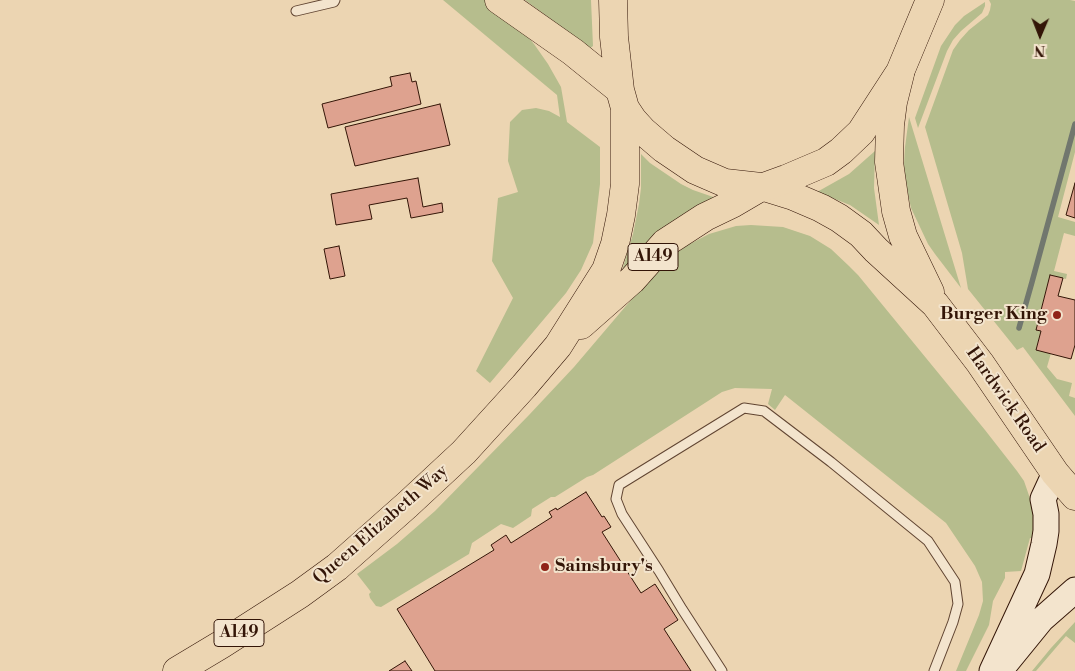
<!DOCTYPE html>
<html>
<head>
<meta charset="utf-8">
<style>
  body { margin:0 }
  #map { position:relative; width:1075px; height:671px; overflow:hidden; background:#ecd5b2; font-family:"Libre Bodoni",serif }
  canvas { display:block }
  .north { position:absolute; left:1015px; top:10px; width:50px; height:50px; -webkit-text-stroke:4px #f3e4cd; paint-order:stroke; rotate:181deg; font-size:14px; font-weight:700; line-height:20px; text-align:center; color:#331507 }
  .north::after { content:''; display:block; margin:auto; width:18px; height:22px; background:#331507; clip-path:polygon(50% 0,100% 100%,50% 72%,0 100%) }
</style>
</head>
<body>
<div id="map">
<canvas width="1075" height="671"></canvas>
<div class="north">N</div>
</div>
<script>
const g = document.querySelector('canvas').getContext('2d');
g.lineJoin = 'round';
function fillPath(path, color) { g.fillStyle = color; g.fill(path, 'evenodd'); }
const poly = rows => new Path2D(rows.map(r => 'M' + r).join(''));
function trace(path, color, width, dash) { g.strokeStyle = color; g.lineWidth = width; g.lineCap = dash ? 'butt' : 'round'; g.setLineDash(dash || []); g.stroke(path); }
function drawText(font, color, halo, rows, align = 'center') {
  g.font = font + ' "Libre Bodoni",serif'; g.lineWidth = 4; g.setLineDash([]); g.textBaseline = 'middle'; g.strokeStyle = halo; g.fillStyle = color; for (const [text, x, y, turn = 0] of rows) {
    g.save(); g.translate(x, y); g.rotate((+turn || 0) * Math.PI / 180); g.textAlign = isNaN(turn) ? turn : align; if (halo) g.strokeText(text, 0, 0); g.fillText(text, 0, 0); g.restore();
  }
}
const green = poly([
  [443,0,486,0,523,31,534,44,548,64,561,87,567,122,600,147,600,184,593,243,581,270,566,293,490,383,476,371,513,298,492,261,498,198,518,192,508,161,510,122,522,110,536,108,549,111,560,117,557,95],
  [525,0,591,0,593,46,589,49,564,29],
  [989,0,1070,0,1075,1,1075,152,1058,217,1075,222,1075,236,1064,233,1054,271,1067,274,1066,279,1050,275,1036,329,1041,331,1036,349,1051,353,1047,367,1057,379,1072,383,1069,396,1075,398,1075,416,1023,347,1017,350,968,289,962,253,925,127,953,50,960,40,969,30,988,15,990,10,991,4],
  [985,2,985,6,982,13,961,31,953,40,947,51,918,128,915,118,941,46,955,25,964,16],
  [909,117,961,288,935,254,928,244,911,208,905,180,904,164,905,147],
  [875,151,874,188,879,225,850,205,817,192,849,174],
  [641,154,650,163,681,184,693,190,719,199,621,274,633,234,639,204,641,188],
  [751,225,783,227,810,236,831,249,849,266,858,275,985,430,1017,471,1024,481,1033,507,1035,539,1030,538,1021,571,1005,572,1005,578,993,601,989,625,966,671,956,671,979,615,983,601,982,582,975,566,946,523,785,395,775,410,768,404,772,389,735,388,722,392,593,475,587,477,555,497,551,497,532,509,531,516,513,528,501,524,472,543,469,554,381,607,376,606,370,598,369,594,371,592,357,574,397,544,435,511,529,415,574,367,625,307,666,261,686,246,709,234,736,226],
  [1075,622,1075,643,1066,636,1036,671,1032,671,1051,648]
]);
const stream = poly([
  [1019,328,1032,282,1075,124]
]);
const building = poly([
  [410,73,412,82,416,81,421,104,328,128,322,104,392,86,390,77,410,73],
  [440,104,450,145,355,166,345,127,440,104],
  [418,178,423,207,442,203,443,212,411,218,407,198,369,205,372,219,336,225,331,194,418,178],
  [1075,183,1075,218,1066,215,1075,183],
  [339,246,345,276,330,279,324,249,339,246],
  [1050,275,1063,278,1058,296,1075,300,1075,345,1071,359,1036,350,1041,331,1036,330,1050,275],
  [586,492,602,517,604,516,611,527,602,532,641,593,655,584,678,620,664,629,691,671,435,671,397,609,494,550,491,545,506,535,511,543,552,517,549,512,556,508,557,510,586,492],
  [405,661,412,671,389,671,405,661]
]);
const lane = poly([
  [296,11,334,2,335,0],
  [722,671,682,609,659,571,622,514,616,499,619,485,744,408,764,411,831,462,928,541,955,582,958,604,953,622,934,671]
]);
const secondary = poly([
  [1006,663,1041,620,1075,590],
  [992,671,1037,574,1044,544,1046,531,1046,514,1043,499,1055,473]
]);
const primary = poly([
  [900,74,893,102,890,125,889,162,896,211,903,236,930,292],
  [764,187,793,196,821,208,839,218,861,234,876,250,935,304,980,363,1055,473,1075,496]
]);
const highway = poly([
  [499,0,573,52,620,90],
  [613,0,614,37,620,90,625,108,633,120,643,131,664,149,695,170,725,183,761,187,764,187,786,179,826,162,841,151,861,132,900,72,930,0],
  [581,325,632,280,665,243,705,217,732,204,761,187],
  [177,671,222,644,300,594,337,567,407,505,464,452,524,386,558,346,606,270,615,244,621,215,625,184,625,108]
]);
const markers = [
  [1057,315,5,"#8f2418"],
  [545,567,5,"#8f2418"]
];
const shields = [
  [653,257,50],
  [239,633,50]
];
const shieldNames = [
  ["A149",653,257],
  ["A149",239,633]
];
const poiNames = [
  ["Burger King",1047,315],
  ["Sainsbury's",555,567,"left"]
];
const streetNames = [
  ["Hardwick Road",1005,400,55],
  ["Queen Elizabeth Way",381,525,-41]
];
fillPath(green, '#b6bd8d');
trace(stream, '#71776e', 5.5);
fillPath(building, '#dea28f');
trace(building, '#331507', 1);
trace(lane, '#614532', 11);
trace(secondary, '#331507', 27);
trace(primary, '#331507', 29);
trace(highway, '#331507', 29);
trace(lane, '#f3e4cd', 9);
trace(secondary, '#f3e4cd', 25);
trace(primary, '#ecd5b2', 28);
trace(highway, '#ecd5b2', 28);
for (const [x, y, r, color] of markers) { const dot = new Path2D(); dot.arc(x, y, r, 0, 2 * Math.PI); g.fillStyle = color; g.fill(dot); trace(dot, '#f3e4cd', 2); }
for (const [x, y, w] of shields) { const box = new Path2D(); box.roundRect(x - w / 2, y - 13.5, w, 27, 4); g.fillStyle = '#f3e4cd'; g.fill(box); trace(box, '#331507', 1); }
drawText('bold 16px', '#331507', null, shieldNames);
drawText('bold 18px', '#331507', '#f3e4cd', poiNames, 'right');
drawText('18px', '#331507', '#f3e4cd', streetNames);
</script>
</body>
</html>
